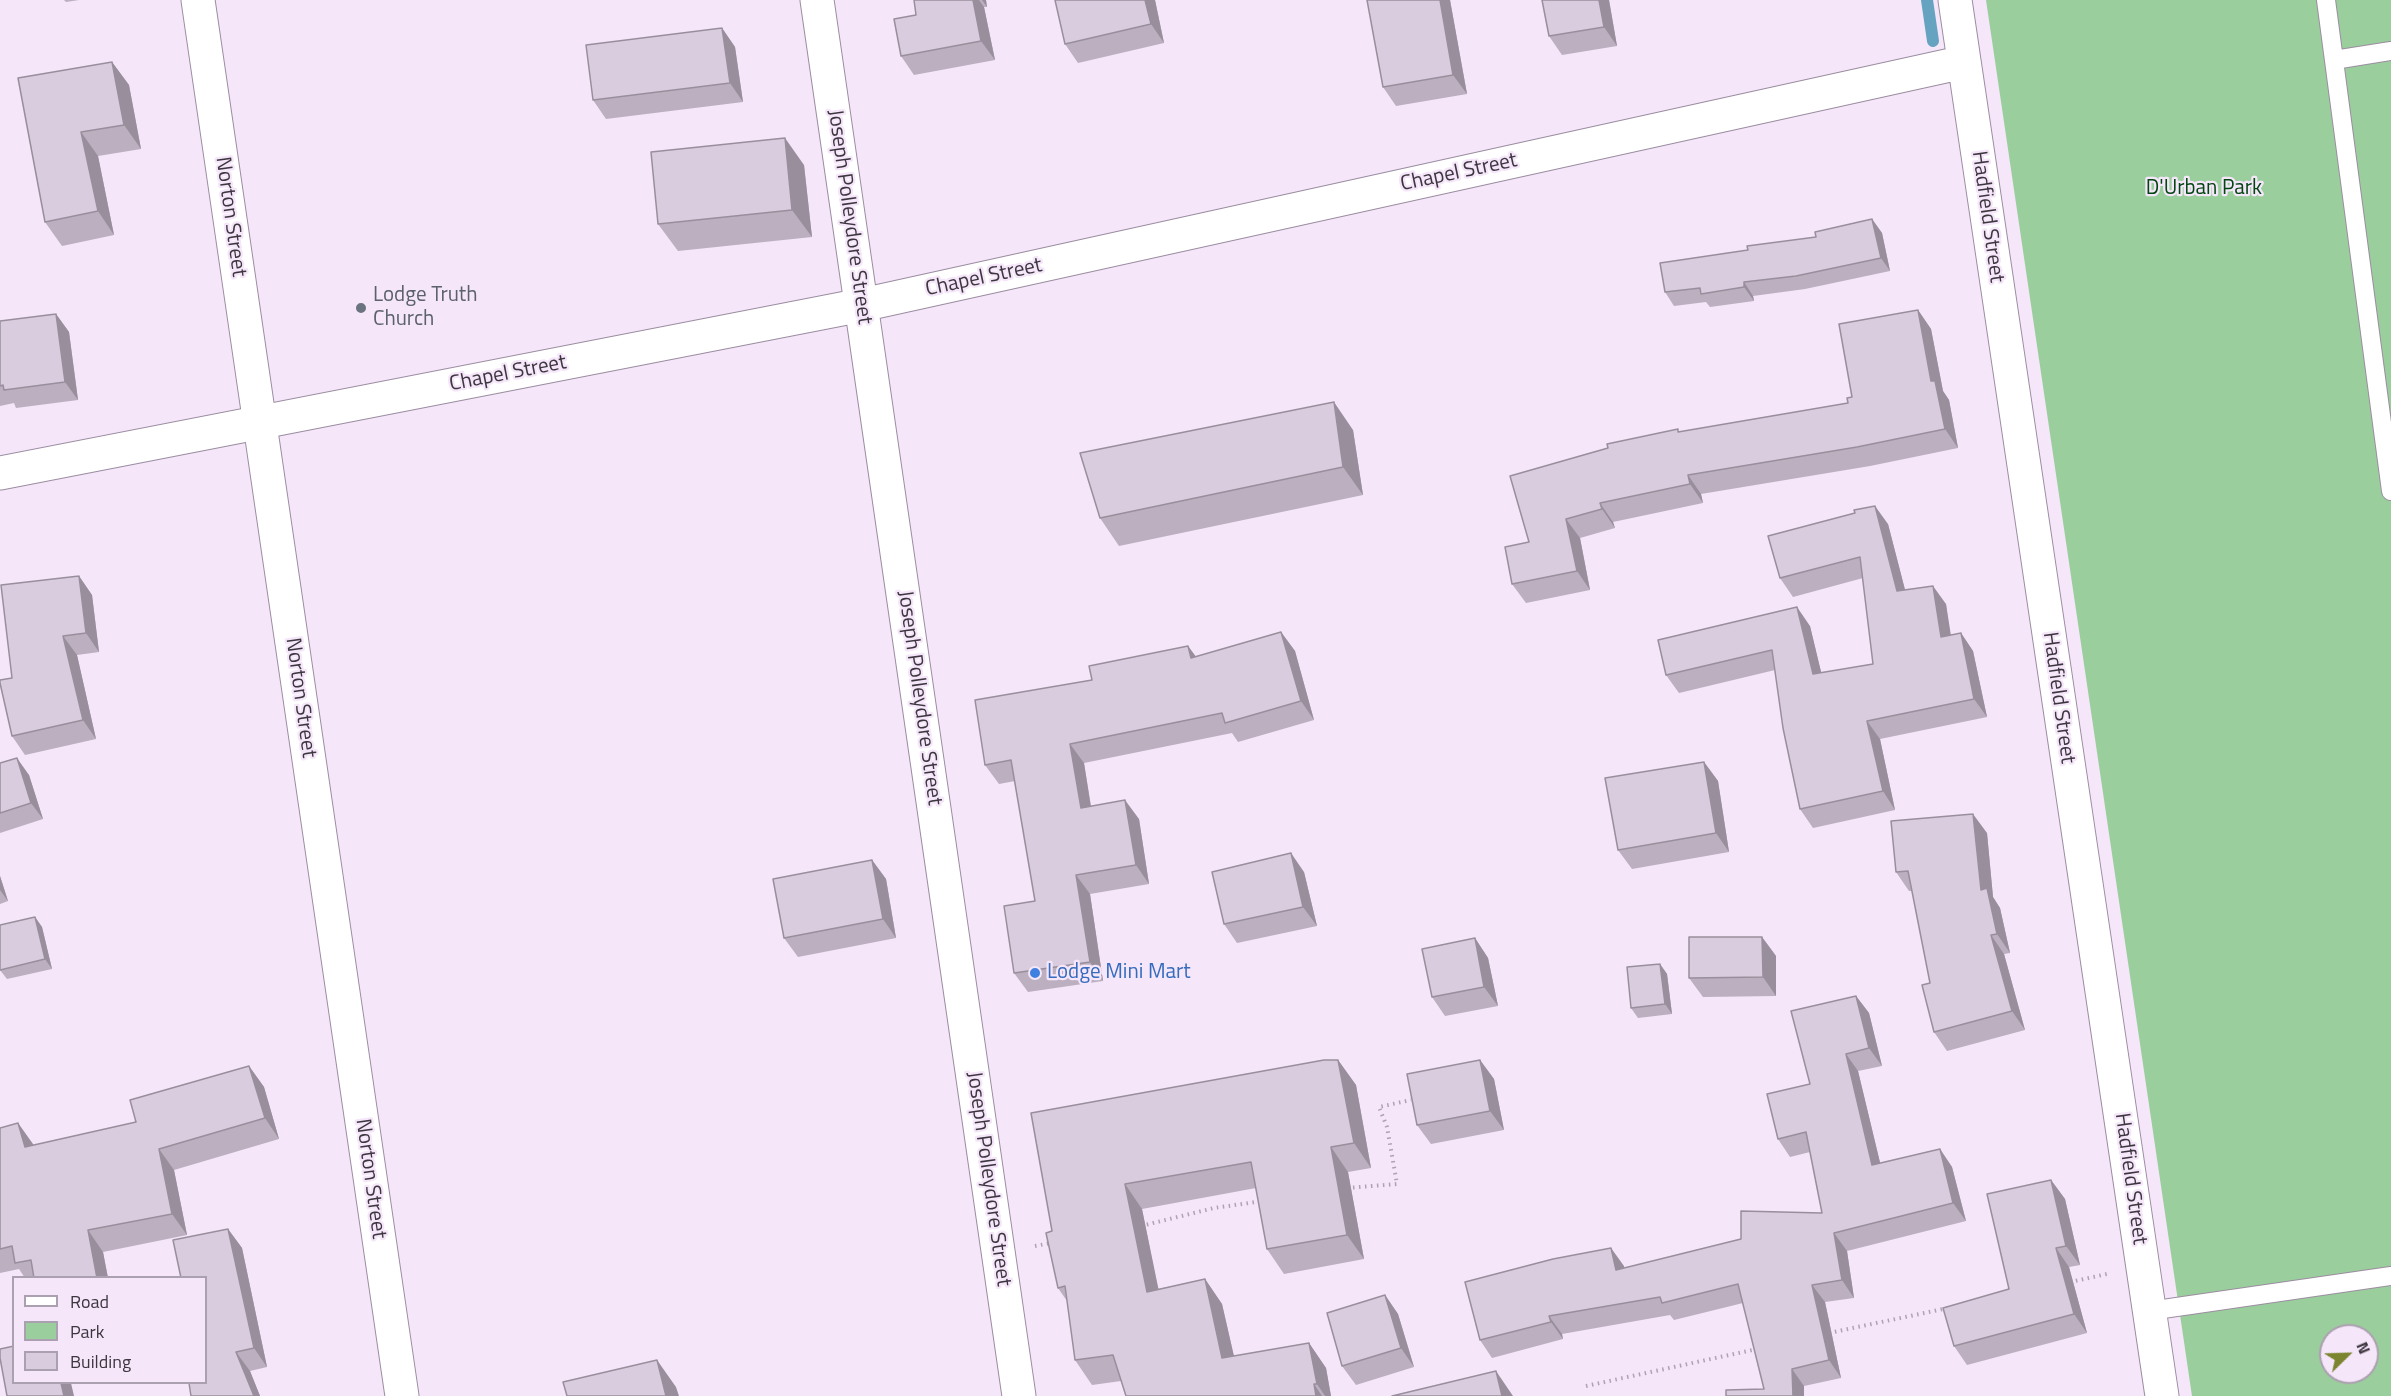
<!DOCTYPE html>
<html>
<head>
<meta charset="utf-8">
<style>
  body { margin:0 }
  #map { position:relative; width:2391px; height:1396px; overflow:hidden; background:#f5e6fa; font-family:"Titillium Web",sans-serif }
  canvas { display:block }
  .legend { position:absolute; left:12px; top:1276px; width:195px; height:108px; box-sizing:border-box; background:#f5e6fa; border:2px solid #aba0af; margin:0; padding:8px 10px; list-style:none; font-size:18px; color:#3c363e }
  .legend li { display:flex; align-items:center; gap:12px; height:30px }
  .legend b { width:30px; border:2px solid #aba0af }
  .north { position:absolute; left:2319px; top:1324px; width:60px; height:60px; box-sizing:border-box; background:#f5e6fa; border:2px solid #aba0af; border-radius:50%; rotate:67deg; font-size:16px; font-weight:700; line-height:24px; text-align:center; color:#3c363e }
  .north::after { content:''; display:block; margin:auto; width:21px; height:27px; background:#7b842f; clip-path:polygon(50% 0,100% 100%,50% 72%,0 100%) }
</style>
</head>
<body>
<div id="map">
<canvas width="2391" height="1396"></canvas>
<ul class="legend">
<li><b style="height:8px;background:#fff"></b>Road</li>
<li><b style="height:16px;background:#9bce9d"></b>Park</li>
<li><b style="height:16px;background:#daccdf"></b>Building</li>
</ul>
<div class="north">N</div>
</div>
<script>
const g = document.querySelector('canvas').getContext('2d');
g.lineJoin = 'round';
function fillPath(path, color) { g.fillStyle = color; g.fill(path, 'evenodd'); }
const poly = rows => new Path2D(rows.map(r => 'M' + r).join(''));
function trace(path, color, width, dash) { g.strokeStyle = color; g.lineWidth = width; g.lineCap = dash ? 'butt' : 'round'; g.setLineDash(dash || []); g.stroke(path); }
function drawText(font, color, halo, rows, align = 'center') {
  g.font = font + ' "Titillium Web",sans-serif'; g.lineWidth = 4.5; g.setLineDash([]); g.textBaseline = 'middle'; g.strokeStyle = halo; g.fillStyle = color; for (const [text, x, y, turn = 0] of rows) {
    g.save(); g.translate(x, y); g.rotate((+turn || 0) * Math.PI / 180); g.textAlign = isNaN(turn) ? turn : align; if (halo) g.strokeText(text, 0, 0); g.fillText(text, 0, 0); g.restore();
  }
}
const green = poly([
  [1986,0,2391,0,2391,1396,2192,1396],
  [2331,1336,2367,1336,2367,1372,2331,1372]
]);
const stream = poly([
  [1927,0,1933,41]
]);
const path = poly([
  [1347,1188,1397,1184,1387,1127,1379,1107,1411,1100],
  [1141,1226,1214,1208,1263,1201],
  [1035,1246,1051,1243],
  [2070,1282,2107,1274],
  [1829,1333,1948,1308],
  [1586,1386,1757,1349]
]);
const service = poly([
  [2326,0,2391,491],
  [2334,60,2391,51],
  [2149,1311,2391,1276]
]);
const minor = poly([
  [198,0,402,1396]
]);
const tertiary = poly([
  [817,0,1019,1396],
  [1955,0,2162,1396],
  [0,473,862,305,1964,62]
]);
const wall = poly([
  [64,0,79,0,66,2],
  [914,0,986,0,987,7,984,7,995,60,914,75,901,56,916,15],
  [1155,0,1164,43,1078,63,1065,44],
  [1450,0,1467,94,1396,106,1383,87],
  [1542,0,1609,0,1617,46,1562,55,1549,36],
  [722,28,735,47,743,102,606,119,593,100],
  [112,62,129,85,141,149,98,156,114,235,62,246,45,222,18,78],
  [804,165,812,237,678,251,658,224],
  [1872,219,1882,233,1890,271,1805,289,1753,296,1754,301,1710,307,1706,302,1674,306,1665,292,1748,250,1816,237],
  [1918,310,1931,329,1943,391,1949,400,1958,448,1870,466,1701,494,1703,503,1613,522,1615,528,1580,538,1590,590,1526,603,1512,584,1529,542,1680,432,1848,403],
  [56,314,69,332,78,400,16,408,14,403,0,406,0,321],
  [1353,430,1363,495,1119,546,1100,518],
  [1888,524,1905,590,1946,604,1950,635,1961,633,1973,651,1987,717,1880,739,1895,810,1813,828,1800,809,1775,670,1679,693,1666,675,1810,626,1821,673,1873,664,1863,578,1793,597,1780,578],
  [79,576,92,595,99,652,77,655,96,739,25,755,12,736,12,678],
  [1281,632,1295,651,1314,720,1238,742,1232,733,1084,763,1091,806,1139,819,1149,884,1090,894,1103,981,1028,992,1014,973,1035,901,1015,781,999,784,985,765,1092,680,1188,646,1196,657],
  [1704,762,1718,781,1729,852,1632,869,1618,850],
  [0,763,29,775,43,819,0,833],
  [1987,833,1993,897,2000,908,2010,953,2004,954,2025,1030,1947,1051,1934,1032,1930,983,1912,891,1909,891,1896,872],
  [872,860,886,879,896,938,798,957,784,938],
  [1304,872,1317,926,1237,943,1224,924],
  [0,876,8,901,0,904],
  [35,917,42,927,52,969,7,979,0,970],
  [1762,937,1776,956,1776,996,1703,997,1689,978],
  [1475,938,1488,958,1498,1006,1445,1016,1432,997],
  [1660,964,1667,974,1672,1014,1638,1018,1631,1008],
  [1856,996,1869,1013,1882,1066,1858,1071,1880,1163,1940,1149,1952,1167,1966,1221,1847,1251,1854,1298,1825,1302,1841,1378,1804,1386,1804,1396,1726,1396,1764,1389,1743,1303,1674,1320,1670,1315,1562,1334,1563,1339,1492,1358,1480,1340,1624,1266,1624,1268,1741,1239,1822,1213,1810,1152,1790,1157,1778,1139,1810,1084],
  [1338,1060,1356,1085,1371,1168,1348,1172,1364,1259,1284,1274,1267,1249,1256,1188,1142,1209,1158,1289,1205,1279,1222,1304,1234,1356,1309,1343,1326,1368,1331,1396,1126,1396,1121,1381,1092,1385,1075,1360,1067,1301,1058,1288,1052,1231,1031,1113],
  [1480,1060,1494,1079,1504,1130,1431,1144,1417,1125],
  [249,1066,264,1087,279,1139,174,1170,187,1235,103,1252,108,1278,25,1278,19,1269,0,1273,0,1128,18,1123,33,1145,136,1122],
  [2051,1180,2065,1199,2080,1265,2069,1267,2087,1333,1967,1365,1954,1346,2009,1289],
  [228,1229,242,1248,267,1367,250,1371,260,1396,191,1396],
  [1385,1295,1398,1314,1414,1367,1356,1385,1342,1366]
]);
const shadedWall = poly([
  [973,0,979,0,984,7,995,60,981,41],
  [982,0,986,0,987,7],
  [1145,0,1155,0,1164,43,1151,24],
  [1440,0,1450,0,1467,94,1453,75],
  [1599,0,1609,0,1617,46,1604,27],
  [722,28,735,47,743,102,730,83],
  [112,62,129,85,141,149,124,125],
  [81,132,98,156,114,235,98,211],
  [785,138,804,165,812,237,792,210],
  [1872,219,1882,233,1890,271,1881,258],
  [1744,282,1753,296,1754,301,1744,287],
  [1918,310,1931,329,1943,391,1949,400,1958,448,1945,429,1931,381],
  [56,314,69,332,78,400,65,382],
  [1334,402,1353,430,1363,495,1343,467],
  [1688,475,1701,494,1703,503,1690,484],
  [1600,503,1613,522,1615,528,1602,509],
  [1875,506,1888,524,1910,609,1897,591],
  [1566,519,1580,538,1590,590,1577,571],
  [79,576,92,595,99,652,86,633],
  [1933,586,1946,604,1954,655,1941,637],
  [1797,607,1810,626,1826,692,1813,674],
  [1281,632,1295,651,1314,720,1301,701],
  [1961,633,1973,651,1987,717,1974,699],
  [63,636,77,655,96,739,83,720],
  [1188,646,1202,665,1191,658],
  [1867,721,1880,739,1895,810,1883,791],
  [1070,744,1084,763,1094,827,1081,808],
  [17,758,29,775,43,819,31,803],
  [1704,762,1718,781,1729,852,1716,833],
  [1125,800,1139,819,1149,884,1136,865],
  [1973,814,1987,833,1993,897,2000,908,2010,953,1997,934,1981,890],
  [1291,853,1304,872,1317,926,1303,907],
  [872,860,886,879,896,938,883,919],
  [1076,875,1090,894,1103,981,1090,962],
  [0,876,8,901,0,890],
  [35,917,42,927,52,969,45,959],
  [1991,935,2004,954,2025,1030,2012,1011],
  [1762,937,1776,956,1776,996,1763,977],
  [1475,938,1488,958,1498,1006,1484,987],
  [1660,964,1667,974,1672,1014,1665,1004],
  [1856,996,1869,1013,1882,1066,1869,1048],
  [1846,1054,1858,1071,1885,1183,1872,1165],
  [1338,1060,1356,1085,1371,1168,1354,1143],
  [1480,1060,1494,1079,1504,1130,1490,1111],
  [249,1066,264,1087,279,1139,265,1118],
  [18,1123,33,1144,40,1168,25,1147],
  [1331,1147,1348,1172,1364,1259,1347,1235],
  [159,1149,174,1170,187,1235,172,1214],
  [1940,1149,1952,1167,1966,1221,1953,1203],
  [2051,1180,2065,1199,2080,1265,2066,1246],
  [1125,1184,1142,1209,1164,1316,1147,1292],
  [228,1229,242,1248,267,1367,254,1348],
  [88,1230,103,1252,108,1278,97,1278],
  [1834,1233,1847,1251,1854,1298,1842,1280],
  [1611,1248,1624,1266,1628,1288,1616,1270],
  [2056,1248,2069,1267,2087,1333,2074,1314],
  [1205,1279,1222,1304,1240,1383,1222,1358],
  [1812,1285,1825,1302,1841,1378,1829,1360],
  [1385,1295,1398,1314,1414,1367,1401,1348],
  [1549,1316,1562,1334,1563,1339,1551,1322],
  [1309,1343,1326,1368,1331,1396,1325,1396,1317,1384],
  [236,1352,250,1371,260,1396,254,1396],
  [657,1360,676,1387,679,1396,666,1396],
  [1792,1369,1804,1386,1804,1396,1793,1396],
  [1496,1371,1513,1396,1502,1396],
  [61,1383,71,1383,74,1396,64,1396],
  [1314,1384,1322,1396,1316,1396]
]);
const building = poly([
  [914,0,973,0,981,41,901,56,894,19,916,15,914,0],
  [1055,0,1145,0,1151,24,1065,44,1055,0],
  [1367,0,1440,0,1453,75,1383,87,1367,0],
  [1542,0,1599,0,1604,27,1549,36,1542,0],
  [722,28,730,83,593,100,586,45,722,28],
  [112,62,124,125,81,132,98,211,45,222,18,78,112,62],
  [785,138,792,210,658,224,651,152,785,138],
  [1872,219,1881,258,1796,276,1744,282,1744,287,1701,294,1700,288,1665,292,1660,263,1748,250,1747,246,1816,237,1815,232,1872,219],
  [1918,310,1931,381,1935,381,1945,429,1857,447,1688,475,1690,484,1600,503,1602,509,1566,519,1577,571,1512,584,1505,547,1529,542,1510,476,1608,448,1607,444,1678,429,1678,432,1848,403,1847,398,1852,397,1839,324,1918,310],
  [56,314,65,382,4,390,3,385,0,386,0,321,56,314],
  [1334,402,1343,467,1100,518,1080,453,1334,402],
  [1875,506,1897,591,1933,586,1941,637,1961,633,1974,699,1867,721,1883,791,1800,809,1783,728,1772,650,1666,675,1658,640,1797,607,1813,674,1873,664,1860,557,1780,578,1768,536,1855,513,1854,510,1875,506],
  [79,576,86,633,63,636,83,720,12,736,0,683,0,680,12,678,1,585,79,576],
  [1281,632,1301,701,1225,723,1222,713,1070,744,1081,808,1125,800,1136,865,1076,875,1090,962,1014,973,1004,906,1035,901,1011,760,985,765,975,700,1092,680,1089,666,1188,646,1191,658,1281,632],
  [17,758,31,803,0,813,0,763,17,758],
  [1704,762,1716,833,1618,850,1605,778,1704,762],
  [1973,814,1981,890,1987,888,1997,934,1991,935,2012,1011,1934,1032,1922,985,1930,983,1908,871,1896,872,1891,821,1973,814],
  [1291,853,1303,907,1224,924,1212,872,1291,853],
  [872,860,883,919,784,938,773,879,872,860],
  [35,917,45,959,0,970,0,925,35,917],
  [1689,937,1762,937,1763,977,1689,978,1689,937],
  [1475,938,1484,987,1432,997,1422,949,1475,938],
  [1660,964,1665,1004,1631,1008,1627,967,1660,964],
  [1856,996,1869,1048,1846,1054,1872,1165,1940,1149,1953,1203,1834,1233,1842,1280,1812,1285,1829,1360,1792,1369,1793,1396,1726,1396,1726,1390,1764,1389,1738,1284,1662,1303,1660,1297,1549,1316,1551,1322,1480,1340,1465,1282,1553,1259,1611,1248,1616,1270,1741,1239,1741,1211,1822,1213,1806,1132,1778,1139,1767,1094,1810,1084,1791,1011,1856,996],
  [1324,1060,1338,1060,1354,1143,1331,1147,1347,1235,1267,1249,1251,1162,1125,1184,1147,1292,1205,1279,1222,1358,1309,1343,1317,1384,1314,1384,1316,1396,1126,1396,1113,1355,1075,1360,1065,1286,1058,1288,1046,1233,1052,1231,1031,1113,1324,1060],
  [1480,1060,1490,1111,1417,1125,1407,1074,1480,1060],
  [249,1066,265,1118,159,1149,172,1214,88,1230,97,1278,34,1278,31,1260,15,1263,12,1246,0,1249,0,1128,18,1123,25,1147,136,1122,130,1100,249,1066],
  [2051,1180,2066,1246,2056,1248,2074,1314,1954,1346,1943,1308,2009,1289,1987,1194,2051,1180],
  [228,1229,254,1348,236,1352,254,1396,191,1396,189,1383,206,1383,206,1278,181,1278,173,1240,228,1229],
  [1385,1295,1401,1348,1342,1366,1327,1313,1385,1295],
  [14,1346,14,1383,61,1383,64,1396,7,1396,0,1358,0,1349,14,1346],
  [657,1360,666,1396,567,1396,563,1382,657,1360],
  [1496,1371,1502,1396,1392,1396,1496,1371]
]);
const markers = [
  [361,308,6,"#6b7280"],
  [1035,973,6,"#3f7fe0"]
];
const streetNames = [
  ["Chapel Street",1459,173,-12],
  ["Norton Street",230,217,82],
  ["Joseph Polleydore Street",849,217,82],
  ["Hadfield Street",1987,217,82],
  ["Chapel Street",984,278,-12],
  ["Chapel Street",508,374,-11],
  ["Norton Street",300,698,82],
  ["Joseph Polleydore Street",919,698,82],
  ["Hadfield Street",2058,698,82],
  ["Norton Street",370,1179,82],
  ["Joseph Polleydore Street",988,1179,82],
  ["Hadfield Street",2130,1179,82]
];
const parkNames = [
  ["D'Urban Park",2204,189]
];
const worshipNames = [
  ["Lodge Truth",373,296],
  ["Church",373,320]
];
const shopNames = [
  ["Lodge Mini Mart",1047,973]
];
fillPath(green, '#9bce9d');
trace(stream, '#66a3c1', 12);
trace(service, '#9b8da0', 20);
trace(minor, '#9b8da0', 35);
trace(tertiary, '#9b8da0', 35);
trace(path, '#afa3b2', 4, [1.5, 4.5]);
trace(service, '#fff', 18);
trace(minor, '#fff', 33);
trace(tertiary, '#fff', 33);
fillPath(wall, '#bbafc0');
fillPath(shadedWall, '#998f9c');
fillPath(building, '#daccdf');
trace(building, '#998f9c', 1.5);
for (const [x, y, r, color] of markers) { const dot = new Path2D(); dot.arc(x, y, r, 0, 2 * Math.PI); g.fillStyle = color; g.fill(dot); trace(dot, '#f5e6fa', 2); }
drawText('21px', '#3c363e', '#f5e6fa', streetNames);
drawText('21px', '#004610', '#f5e6fa', parkNames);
drawText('21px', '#5b616d', '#f5e6fa', worshipNames, 'left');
drawText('21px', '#366cbe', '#f5e6fa', shopNames, 'left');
</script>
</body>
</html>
